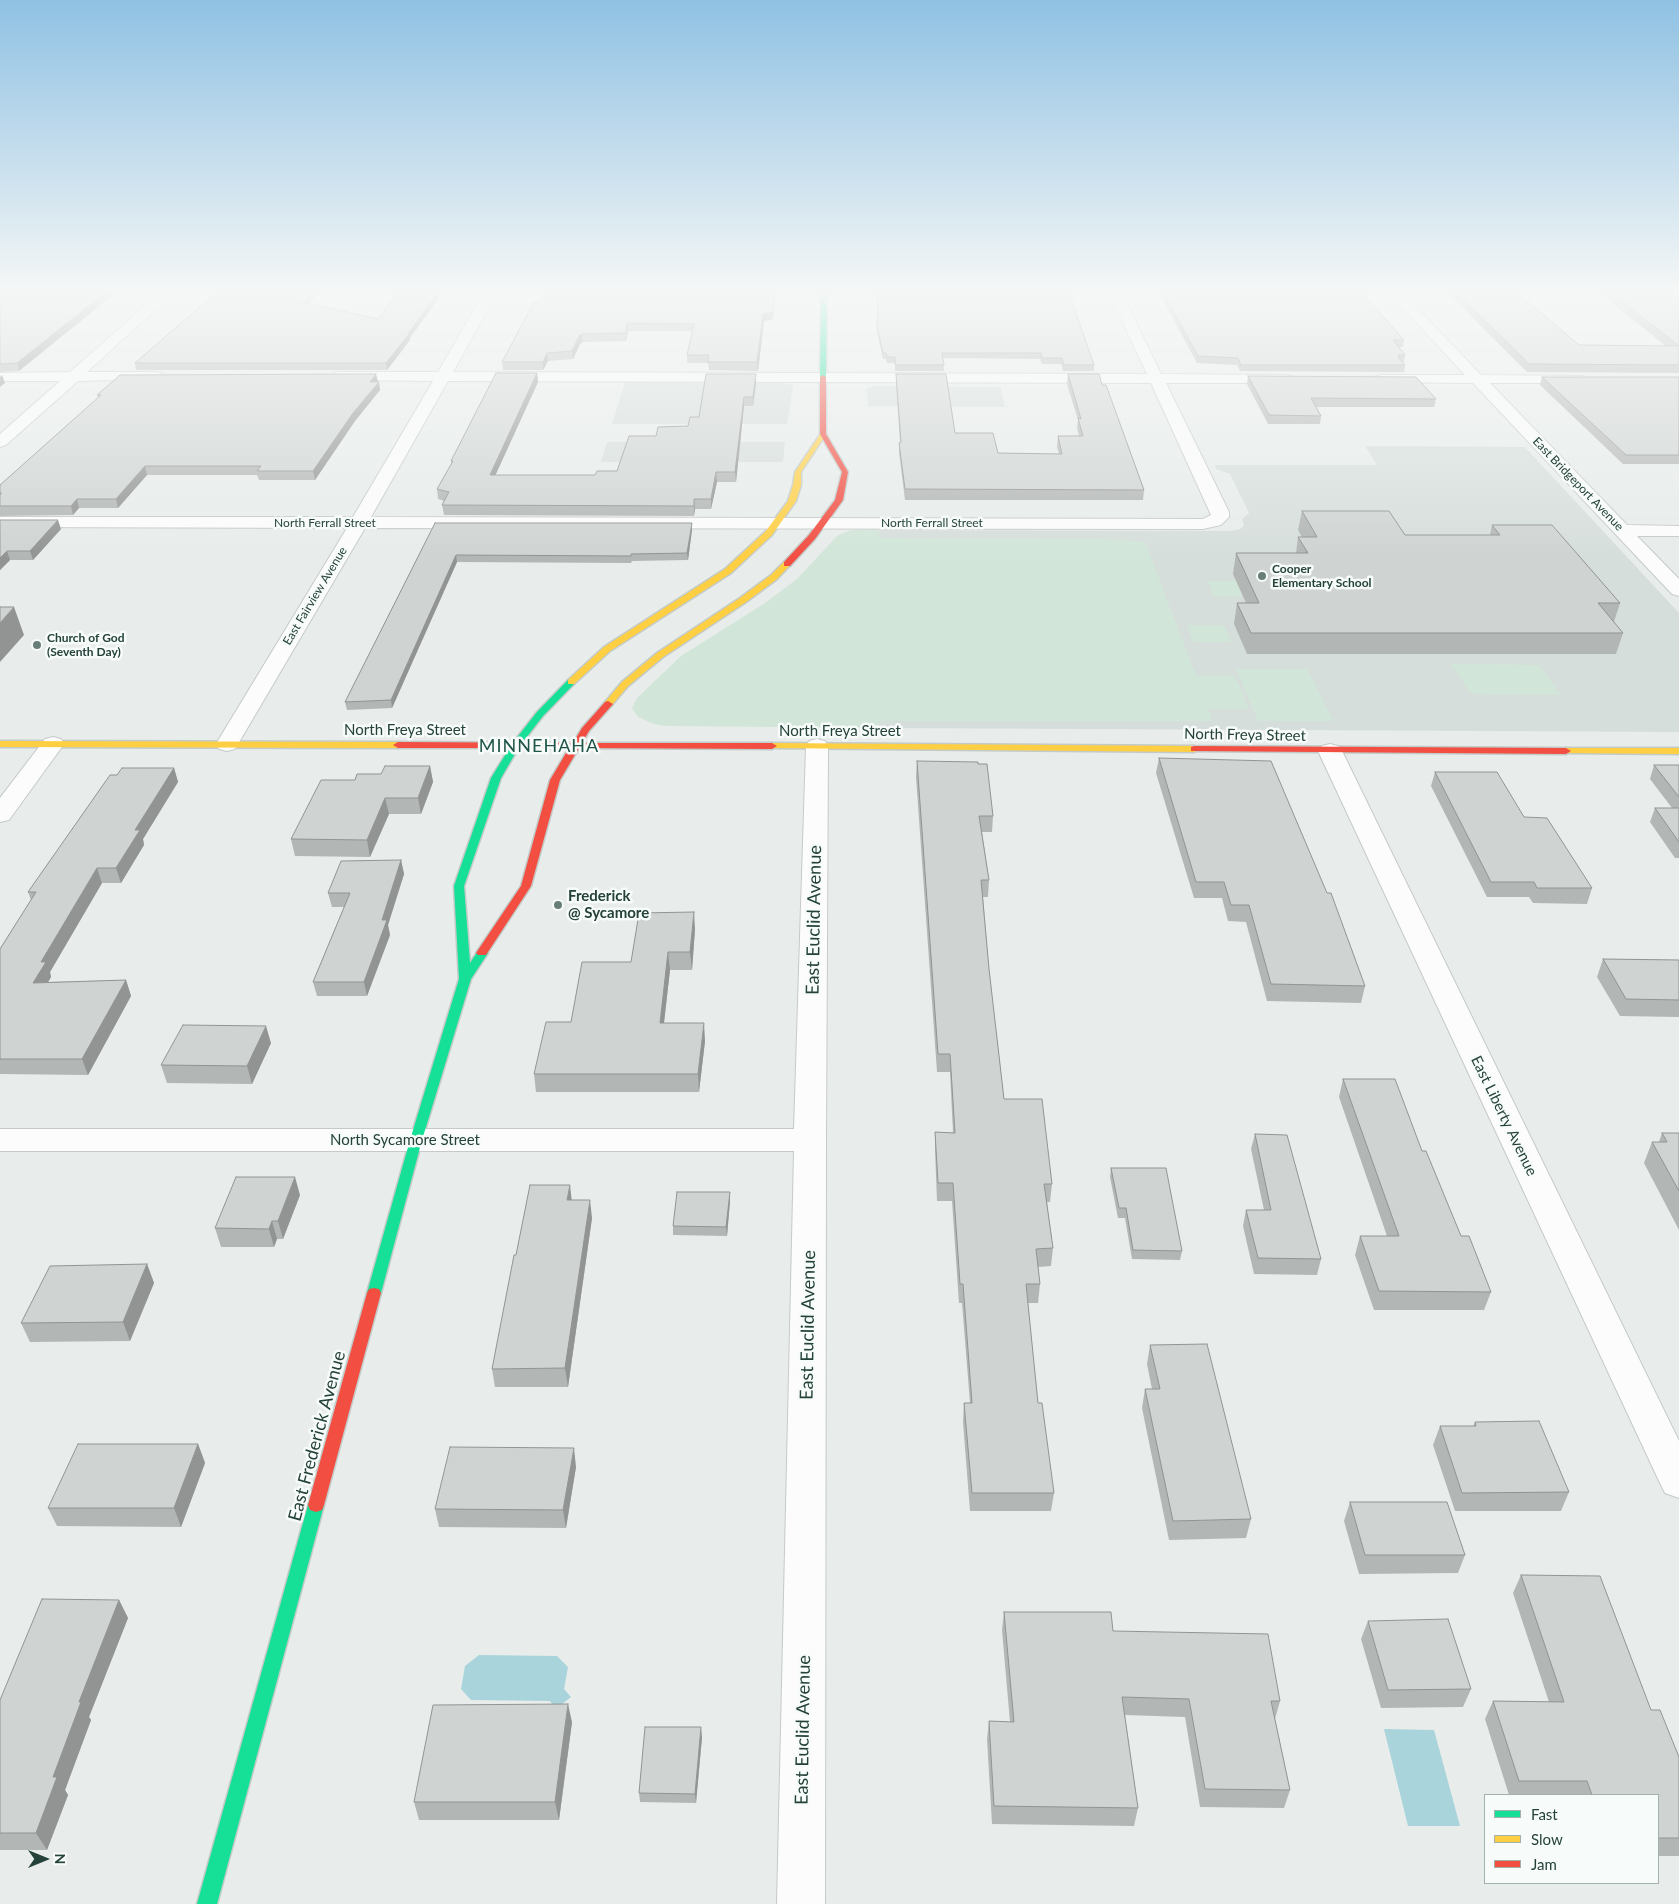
<!DOCTYPE html>
<html>
<head>
<meta charset="utf-8">
<style>
  body { margin:0 }
  #map { position:relative; width:1679px; height:1904px; overflow:hidden; background:#e8edeb; font-family:Lato,sans-serif }
  canvas { display:block }
  .legend { position:absolute; left:1484px; top:1794px; width:175px; height:90px; box-sizing:border-box; background:#f7fbf9; border:1px solid #a3b1ad; margin:0; padding:6px 9px; list-style:none; font-size:15px; color:#24423a }
  .legend li { display:flex; align-items:center; gap:10px; height:25px }
  .legend b { width:25px; border:1px solid #a3b1ad }
  .north { position:absolute; left:20px; top:1834px; width:50px; height:50px; -webkit-text-stroke:4px #f7fbf9; paint-order:stroke; rotate:90deg; font-size:14px; font-weight:700; line-height:20px; text-align:center; color:#24423a }
  .north::after { content:''; display:block; margin:auto; width:18px; height:22px; background:#24423a; clip-path:polygon(50% 0,100% 100%,50% 72%,0 100%) }
</style>
</head>
<body>
<div id="map">
<canvas width="1679" height="1904"></canvas>
<ul class="legend">
<li><b style="height:6px;background:#16e098"></b>Fast</li>
<li><b style="height:6px;background:#ffcf43"></b>Slow</li>
<li><b style="height:6px;background:#f24e42"></b>Jam</li>
</ul>
<div class="north">N</div>
</div>
<script>
const g = document.querySelector('canvas').getContext('2d');
g.lineJoin = 'round';
function fillPath(path, color) { g.fillStyle = color; g.fill(path, 'evenodd'); }
const poly = rows => new Path2D(rows.map(r => 'M' + r).join(''));
function trace(path, color, width, dash) { g.strokeStyle = color; g.lineWidth = width; g.lineCap = dash ? 'butt' : 'round'; g.setLineDash(dash || []); g.stroke(path); }
function drawText(font, color, halo, rows, align = 'center') {
  g.font = font + ' Lato,sans-serif'; g.lineWidth = 5; g.setLineDash([]); g.textBaseline = 'middle'; g.strokeStyle = halo; g.fillStyle = color; for (const [text, x, y, turn = 0] of rows) {
    g.save(); g.translate(x, y); g.rotate((+turn || 0) * Math.PI / 180); g.textAlign = isNaN(turn) ? turn : align; if (halo) g.strokeText(text, 0, 0); g.fillText(text, 0, 0); g.restore();
  }
}
const built = poly([
  [625,382,778,382,793,385,793,388,787,424,612,424],
  [876,386,1001,387,1005,407,868,406,867,388],
  [607,442,785,442,783,462,601,462],
  [1365,446,1525,447,1679,613,1679,732,879,728,879,530,1230,531,1240,529,1244,526,1242,519,1249,513,1230,474,1216,469,1215,465,1377,465]
]);
const green = poly([
  [852,530,879,530,879,538,1107,539,1145,542,1196,676,1235,676,1249,709,1208,709,1212,721,879,721,879,728,665,726,654,724,638,717,632,708,637,698,681,656,765,603,797,579,838,535],
  [1208,581,1236,581,1243,596,1214,596],
  [1187,625,1224,625,1231,642,1193,642],
  [1451,664,1539,665,1561,695,1471,694],
  [1236,669,1307,669,1333,721,1258,721]
]);
const water = poly([
  [479,1655,557,1656,568,1667,564,1689,571,1697,556,1709,550,1701,471,1700,461,1689,465,1666],
  [1384,1729,1434,1730,1460,1826,1408,1826]
]);
const street = poly([
  [162,291,176,291,87,372,156,372,161,373,163,376,161,379,78,381,6,445,0,447,0,434,60,381,0,381,0,373,70,372,162,291],
  [485,291,498,291,453,372,1147,374,1108,291,1121,291,1161,374,1286,375,1291,376,1293,379,1291,382,1286,383,1166,383,1229,512,1229,517,1221,525,1203,529,365,528,238,744,235,749,227,751,219,749,216,744,347,528,0,527,0,517,353,517,433,381,339,380,334,379,332,376,334,373,339,372,438,372,485,291],
  [448,381,1151,383,1211,515,1203,519,371,517,448,381],
  [1387,291,1401,291,1481,375,1583,376,1585,379,1583,382,1578,383,1490,383,1627,525,1679,526,1679,536,1637,536,1679,579,1679,596,1672,594,1473,383,1376,382,1374,379,1376,376,1381,375,1465,375,1387,291],
  [53,737,61,739,64,744,9,820,0,822,0,798,45,739,53,737],
  [817,739,825,741,828,746,826,1140,825,1904,777,1904,794,1151,0,1151,0,1129,794,1129,806,746,809,741,817,739],
  [1330,744,1338,746,1342,751,1679,1441,1679,1498,1665,1493,1659,1481,1318,751,1322,746,1330,744]
]);
const fast = poly([
  [821,291,827,291,826,377,823,379,820,377,821,291],
  [571,679,574,680,574,684,543,716,519,747,501,778,464,886,470,963,478,951,482,950,488,953,471,979,422,1140,381,1293,379,1297,374,1298,369,1297,367,1293,410,1140,459,979,454,886,491,778,512,744,537,712,568,680,571,679],
  [316,1498,322,1500,324,1505,217,1904,197,1904,308,1505,310,1500,316,1498]
]);
const slow = poly([
  [821,433,826,434,801,472,801,485,796,501,772,535,731,573,610,651,574,684,568,684,568,680,604,647,725,569,766,531,788,501,793,485,795,472,821,433],
  [784,562,791,564,777,579,746,602,663,657,628,686,611,706,605,706,605,702,622,682,657,653,740,598,771,575,784,562],
  [0,741,398,742,403,745,398,748,0,747,0,741],
  [772,743,1194,746,1199,749,1194,752,769,748,767,746,772,743],
  [1566,748,1679,748,1679,754,1563,753,1561,751,1566,748]
]);
const jam = poly([
  [823,375,826,377,826,434,848,472,843,500,815,539,790,566,784,566,784,562,809,535,835,500,842,472,820,434,820,377,823,375],
  [608,701,613,704,589,731,582,743,772,743,777,746,772,749,579,748,560,780,531,886,486,955,478,955,476,953,521,886,550,780,569,748,398,748,393,745,398,742,573,743,582,728,605,702,608,701],
  [1194,746,1566,748,1571,751,1566,754,1191,751,1191,747,1194,746],
  [374,1288,379,1289,381,1293,324,1505,322,1510,316,1512,310,1510,308,1505,367,1293,369,1289,374,1288]
]);
const wall = poly([
  [0,291,19,371,0,372],
  [218,291,320,291,308,304,410,338,410,340,387,370,136,370,135,363],
  [878,291,1059,293,1094,365,1094,371,1063,371,1061,364,1042,364,1040,359,943,358,944,371,895,371,895,363,887,363,886,359,883,359,877,332],
  [1158,291,1347,291,1404,340,1403,347,1399,347,1405,355,1404,362,1402,362,1405,365,1404,372,1240,371,1237,365,1197,363],
  [1446,291,1515,291,1579,345,1666,346,1597,291,1675,291,1679,292,1679,373,1527,372],
  [534,302,773,319,764,321,758,371,709,370,708,363,687,363,687,355,692,331,628,331,626,341,583,342,580,344,573,359,548,361,543,370,503,370,502,362],
  [537,373,538,382,495,475,595,475,617,471,656,436,688,426,699,417,756,383,753,406,744,406,736,482,717,482,711,509,695,509,694,516,444,515,442,505,444,501,438,499,437,489,451,464,451,461],
  [896,374,955,433,998,453,1059,454,1057,447,1058,436,1079,436,1077,428,1078,420,1067,384,1068,374,1102,385,1144,490,1143,500,905,500,899,453,899,443,900,442,896,383],
  [1248,376,1436,399,1434,407,1316,407,1321,416,1320,424,1268,424,1247,384],
  [1542,377,1679,377,1679,464,1623,464,1540,385],
  [378,382,380,390,355,421,315,480,259,480,257,475,147,475,118,508,79,508,73,515,0,516,0,485,98,398,97,395],
  [1302,511,1405,535,1490,535,1492,525,1620,603,1614,622,1623,633,1616,654,1247,654,1234,624,1237,603,1246,603,1233,574,1236,553,1296,553,1298,537,1302,537,1298,530],
  [0,520,61,529,33,560,10,560,0,570],
  [435,523,692,523,692,530,688,560,632,561,631,563,457,562,392,708,347,710,345,702],
  [1159,758,1365,986,1361,1003,1267,1001,1246,922,1228,921,1222,898,1194,898,1156,773],
  [917,761,993,816,992,832,982,832,989,880,988,897,983,897,989,969,1004,1099,1052,1184,1050,1202,1047,1202,1053,1248,1051,1266,1038,1267,1040,1284,1038,1303,1028,1303,1038,1403,1054,1493,1051,1511,970,1511,963,1422,964,1403,970,1403,962,1303,959,1303,952,1201,937,1201,935,1150,935,1132,953,1133,950,1072,937,1072,916,777],
  [1654,765,1679,765,1679,858,1675,858,1650,822,1655,808,1672,808,1650,779],
  [430,766,433,782,421,814,389,814,370,857,295,856,291,839,355,780,381,774],
  [174,768,178,782,143,839,144,845,121,883,102,883,50,972,51,977,48,982,126,980,131,996,88,1075,0,1074,0,949,31,900,28,892,117,775],
  [1435,772,1524,817,1592,888,1587,904,1533,903,1529,897,1487,897,1431,786],
  [401,860,404,874,388,925,390,935,367,996,317,996,313,982,344,907,332,907,328,893],
  [695,929,692,970,670,970,664,1023,705,1041,699,1092,536,1092,534,1074,571,1022,631,962],
  [1603,959,1679,960,1679,1017,1620,1016,1597,977],
  [271,1043,252,1084,167,1083,161,1065],
  [1343,1079,1422,1151,1461,1236,1491,1292,1484,1310,1374,1310,1355,1255,1360,1236,1387,1236,1339,1097],
  [1662,1133,1679,1133,1679,1230,1644,1163,1652,1142,1659,1142],
  [1255,1134,1321,1259,1317,1275,1254,1274,1243,1226,1246,1210,1264,1210,1251,1149],
  [1111,1168,1182,1251,1180,1260,1132,1259,1125,1218,1118,1218,1110,1177],
  [730,1192,730,1201,727,1236,673,1235,673,1226],
  [300,1195,283,1239,277,1239,274,1247,221,1247,215,1228],
  [572,1200,592,1218,568,1387,495,1387,492,1369,516,1255],
  [147,1264,154,1283,130,1341,30,1342,21,1323],
  [1150,1345,1251,1519,1246,1538,1169,1540,1142,1408,1145,1389,1152,1389,1147,1364],
  [1475,1422,1569,1492,1561,1511,1455,1511,1433,1445,1440,1426,1473,1426],
  [198,1444,205,1463,181,1527,57,1526,48,1508],
  [576,1467,566,1528,439,1527,435,1509],
  [1350,1502,1465,1555,1458,1573,1359,1574,1344,1521],
  [1521,1575,1651,1710,1679,1757,1679,1856,1658,1856,1658,1795,1509,1795,1485,1719,1493,1701,1549,1702,1513,1593],
  [119,1600,128,1618,89,1717,91,1720,65,1790,68,1795,47,1850,0,1850,0,1700],
  [1004,1612,1113,1631,1280,1701,1275,1719,1290,1790,1284,1808,1200,1807,1185,1717,1125,1715,1138,1808,1134,1826,992,1824,987,1739,989,1721,1010,1722,1002,1630],
  [1368,1621,1471,1689,1463,1707,1381,1708,1361,1639],
  [572,1722,559,1820,419,1820,414,1802],
  [702,1737,696,1803,640,1802,639,1793]
]);
const shadedWall = poly([
  [107,291,118,291,19,371,17,363],
  [313,291,320,291,304,309,303,302],
  [439,291,444,291,410,338,410,340,387,370,386,363],
  [775,291,776,291,773,319,764,321,758,371,757,362,763,314],
  [627,323,628,331,626,341,626,333],
  [582,334,583,342,580,344,573,359,572,351,579,336],
  [547,353,548,361,543,370,543,362],
  [537,373,538,382,491,485,490,475],
  [376,374,378,382,370,382],
  [756,374,756,383,753,406,753,397],
  [2,375,5,383,0,387,0,377],
  [379,382,380,390,355,421,315,480,313,471,353,413],
  [744,397,744,406,736,482,735,472],
  [145,466,147,475,118,508,116,499],
  [716,472,717,482,711,509,711,499],
  [77,499,79,508,73,515,71,506],
  [694,499,695,509,694,516],
  [58,520,61,529,33,560,30,551],
  [692,523,692,530,688,560,687,553],
  [7,551,10,560,0,570,0,558],
  [456,555,457,562,392,708,391,700],
  [14,607,24,635,0,662,0,623],
  [430,766,433,782,421,814,418,798],
  [174,768,178,782,143,839,144,845,121,883,116,868,135,830],
  [385,798,389,814,370,857,367,840],
  [401,860,404,874,388,925,390,935,367,996,364,982,382,920],
  [97,868,102,883,50,972,51,977,39,998,33,983,41,962],
  [694,912,695,929,692,970,690,952],
  [668,952,670,970,662,1040,660,1023],
  [126,980,131,996,88,1075,82,1059],
  [704,1023,705,1041,699,1092,698,1074],
  [266,1026,271,1043,252,1084,247,1066],
  [295,1177,300,1195,283,1239,278,1221],
  [570,1185,572,1203,567,1200],
  [730,1192,730,1201,727,1236,726,1227],
  [590,1200,592,1218,568,1387,565,1368],
  [272,1221,277,1239,274,1247,269,1229],
  [147,1264,154,1283,130,1341,123,1322],
  [198,1444,205,1463,181,1527,174,1508],
  [574,1448,576,1467,566,1528,563,1510],
  [119,1600,128,1618,89,1717,91,1720,65,1790,68,1795,47,1850,36,1833,53,1777,79,1702],
  [568,1704,572,1722,559,1820,555,1802],
  [701,1727,702,1737,696,1803,695,1794]
]);
const building = poly([
  [0,291,107,291,17,363,0,364,0,291],
  [218,291,313,291,303,302,378,319,399,291,439,291,408,334,409,334,386,363,135,363,218,291],
  [545,291,775,291,773,312,763,314,757,362,708,362,709,355,687,355,694,324,627,323,626,333,582,334,579,336,572,351,547,353,543,362,502,362,534,302,539,302,545,291],
  [878,291,1058,291,1059,293,1069,293,1094,365,1064,365,1062,358,1042,358,1041,353,942,353,944,365,895,365,895,357,887,357,886,353,883,353,877,327,878,291],
  [1162,291,1347,291,1348,292,1361,292,1404,340,1393,340,1405,355,1398,355,1400,357,1398,357,1405,365,1241,365,1238,358,1198,356,1162,291],
  [1455,291,1515,291,1579,345,1679,346,1609,291,1675,291,1679,292,1679,365,1529,364,1455,291],
  [496,373,537,373,490,475,595,475,597,471,617,471,629,436,656,436,658,427,688,426,690,417,699,417,706,374,756,374,753,397,744,397,735,472,716,472,711,499,694,499,694,506,442,505,449,492,437,489,453,461,451,461,496,373],
  [376,374,370,382,379,382,353,413,313,471,257,471,261,466,145,466,116,499,77,499,71,506,0,506,0,495,2,493,0,493,0,485,101,395,97,395,120,375,376,374],
  [896,374,946,374,955,433,993,433,998,453,1062,454,1058,436,1083,436,1078,418,1081,419,1068,374,1099,374,1102,385,1106,385,1144,490,905,489,899,443,901,442,896,374],
  [1248,376,1416,377,1436,399,1311,398,1321,416,1269,415,1248,376],
  [1542,377,1679,377,1679,455,1626,455,1542,377],
  [1302,511,1389,511,1405,535,1500,535,1492,525,1552,525,1620,603,1598,603,1623,633,1251,633,1237,603,1259,603,1236,553,1308,553,1298,537,1317,537,1302,511],
  [0,520,58,520,30,551,7,551,0,558,0,520],
  [435,523,692,523,687,553,631,554,631,556,456,555,391,700,345,702,435,523],
  [0,607,14,607,0,623,0,607],
  [1159,758,1271,761,1327,893,1331,893,1365,986,1271,984,1249,905,1231,905,1224,882,1196,882,1159,758],
  [917,761,978,762,978,764,987,764,993,816,979,816,989,880,981,880,989,969,1004,1099,1042,1099,1052,1184,1044,1184,1053,1248,1036,1249,1040,1284,1026,1284,1038,1403,1042,1403,1054,1493,972,1493,964,1403,972,1403,963,1284,960,1284,953,1183,938,1183,935,1132,955,1133,950,1054,938,1054,917,761],
  [1654,765,1679,765,1679,797,1654,765],
  [385,766,430,766,418,798,385,798,367,840,291,839,321,780,355,780,357,774,381,774,385,766],
  [122,768,174,768,135,830,140,830,116,868,97,868,41,962,46,962,33,983,126,980,82,1059,0,1059,0,949,36,892,28,892,110,775,117,775,122,768],
  [1435,772,1497,772,1524,817,1547,818,1592,888,1537,888,1534,882,1491,882,1435,772],
  [1655,808,1679,808,1679,842,1655,808],
  [401,860,382,920,387,920,364,982,313,982,350,893,328,893,341,861,401,860],
  [694,912,690,952,668,952,660,1023,704,1023,698,1074,534,1074,546,1022,571,1022,582,962,631,962,639,913,694,912],
  [1603,959,1679,960,1679,1000,1626,999,1603,959],
  [183,1025,266,1026,247,1066,161,1065,183,1025],
  [1343,1079,1395,1079,1422,1151,1426,1151,1461,1236,1469,1236,1491,1292,1379,1291,1360,1236,1399,1236,1343,1079],
  [1662,1133,1679,1133,1679,1191,1652,1142,1667,1142,1662,1133],
  [1255,1134,1287,1135,1321,1259,1258,1258,1246,1210,1271,1210,1255,1134],
  [1111,1168,1166,1168,1182,1251,1133,1250,1126,1208,1119,1208,1111,1168],
  [236,1177,295,1177,278,1221,272,1221,269,1229,215,1228,236,1177],
  [530,1185,570,1185,567,1200,590,1200,565,1368,492,1369,514,1255,516,1255,530,1185],
  [677,1192,730,1192,726,1227,673,1226,677,1192],
  [147,1264,123,1322,21,1323,50,1266,147,1264],
  [1207,1344,1251,1519,1173,1521,1145,1389,1160,1389,1150,1345,1207,1344],
  [1539,1421,1569,1492,1462,1493,1440,1426,1476,1426,1475,1422,1539,1421],
  [78,1444,198,1444,174,1508,48,1508,78,1444],
  [450,1447,574,1448,563,1510,435,1509,450,1447],
  [1350,1502,1447,1502,1465,1555,1365,1555,1350,1502],
  [1521,1575,1600,1576,1651,1710,1660,1710,1679,1757,1679,1838,1658,1838,1658,1795,1592,1795,1587,1781,1519,1781,1493,1701,1564,1702,1521,1575],
  [42,1599,119,1600,79,1702,81,1702,53,1777,57,1777,36,1833,0,1833,0,1700,42,1599],
  [1004,1612,1111,1612,1113,1631,1268,1634,1280,1701,1271,1701,1290,1790,1205,1789,1189,1699,1122,1697,1138,1808,994,1806,989,1721,1014,1722,1004,1612],
  [1448,1619,1471,1689,1388,1690,1368,1621,1448,1619],
  [568,1704,555,1802,414,1802,433,1705,568,1704],
  [645,1727,701,1727,695,1794,639,1793,645,1727]
]);
const markers = [
  [1262,576,5,"#697e78"],
  [37,645,5,"#697e78"],
  [558,905,5,"#697e78"]
];
const farStreetnames = [
  ["East Bridgeport Avenue",1578,484,46],
  ["North Ferrall Street",325,523],
  ["North Ferrall Street",932,523],
  ["East Fairview Avenue",315,596,-59]
];
const farPoinames = [
  ["Cooper",1272,569],
  ["Elementary School",1272,583],
  ["Church of God",47,638],
  ["(Seventh Day)",47,652]
];
const streetNames = [
  ["North Freya Street",405,730],
  ["North Freya Street",840,731],
  ["North Freya Street",1245,735,1],
  ["East Liberty Avenue",1504,1116,64],
  ["North Sycamore Street",405,1140]
];
const poiNames = [
  ["Frederick",568,896],
  ["@ Sycamore",568,913]
];
const quarterNames = [
  ["MINNEHAHA",539,746]
];
const nearStreetnames = [
  ["East Euclid Avenue",814,920,-89],
  ["East Euclid Avenue",808,1325,-89],
  ["East Frederick Avenue",317,1436,-75],
  ["East Euclid Avenue",803,1730,-89]
];
fillPath(built, '#d6dedb');
fillPath(green, '#d1e6d8');
fillPath(water, '#a9d4db');
trace(street, '#c5cac8', 2);
trace(fast, '#c3cbc8', 3);
trace(slow, '#c3cbc8', 3);
trace(jam, '#c3cbc8', 3);
fillPath(street, '#fcfcfc');
fillPath(fast, '#16e098');
fillPath(slow, '#ffcf43');
fillPath(jam, '#f24e42');
fillPath(wall, '#b2b6b5');
fillPath(shadedWall, '#919493');
fillPath(building, '#cfd4d2');
trace(building, '#919493', 1);
const sky = g.createLinearGradient(0, 0, 0, 558);
sky.addColorStop(0, '#8fc1e3');
sky.addColorStop(0.52, '#f5f7f6');
sky.addColorStop(1, '#f5f7f600');
g.fillStyle = sky;
g.fillRect(0, 0, 1679, 558);
for (const [x, y, r, color] of markers) { const dot = new Path2D(); dot.arc(x, y, r, 0, 2 * Math.PI); g.fillStyle = color; g.fill(dot); trace(dot, '#f7fbf9', 2); }
drawText('12px', '#24423a', '#f7fbf9', farStreetnames);
drawText('bold 12px', '#24423a', '#f7fbf9', farPoinames, 'left');
drawText('15px', '#24423a', '#f7fbf9', streetNames);
drawText('bold 15px', '#24423a', '#f7fbf9', poiNames, 'left');
g.letterSpacing = '1px';
drawText('18px', '#1f5548', '#f7fbf9', quarterNames);
g.letterSpacing = '0px';
drawText('18px', '#24423a', '#f7fbf9', nearStreetnames);
</script>
</body>
</html>
